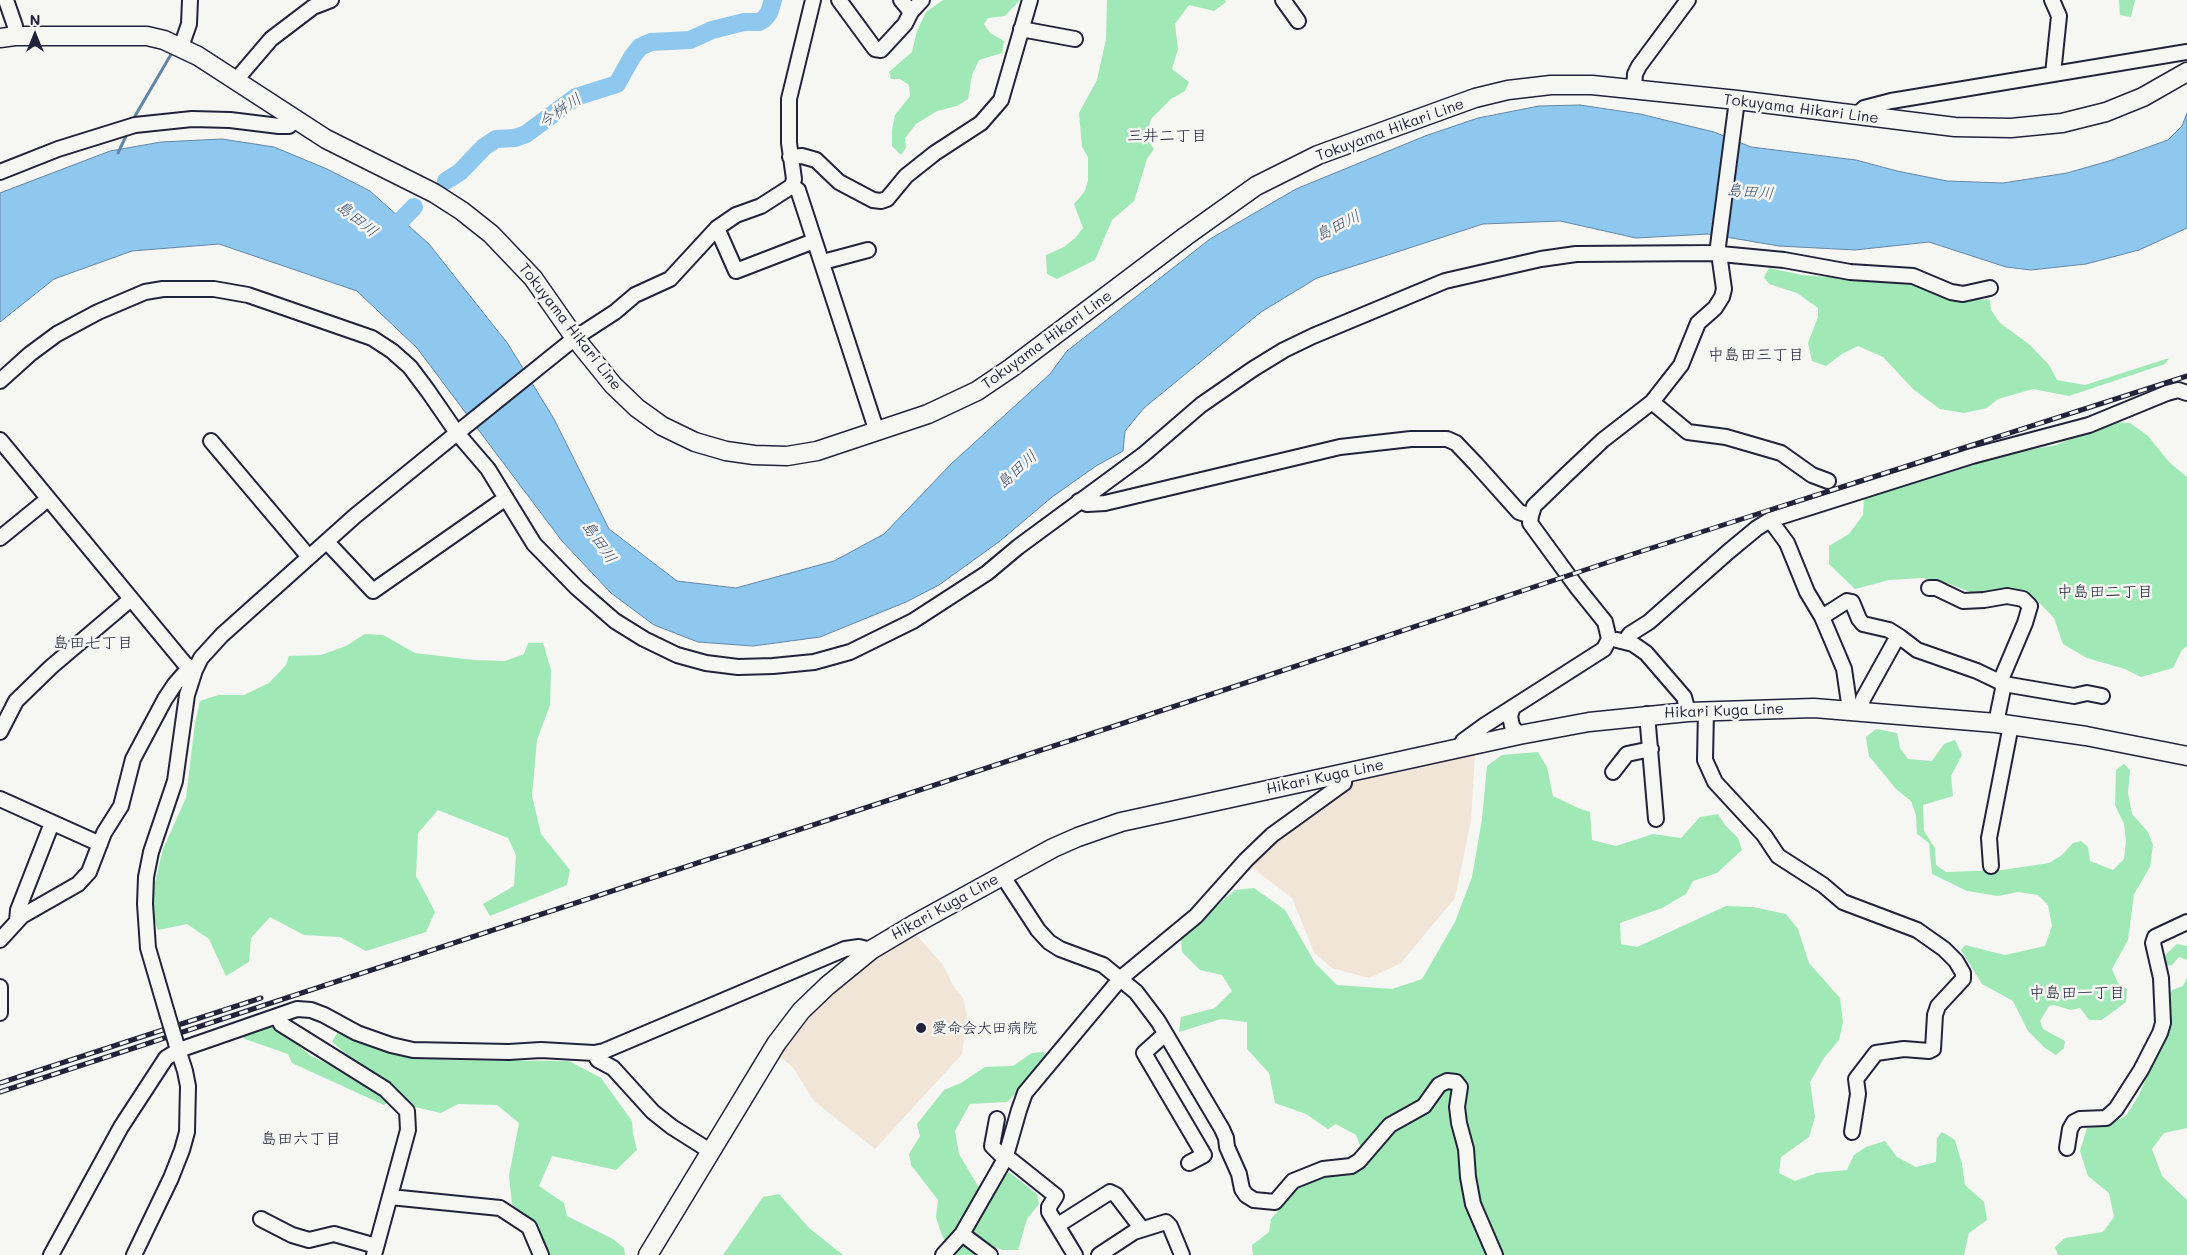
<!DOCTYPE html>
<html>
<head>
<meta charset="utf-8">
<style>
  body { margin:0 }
  #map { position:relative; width:2187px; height:1255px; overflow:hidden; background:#f6f6f2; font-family:Mali,sans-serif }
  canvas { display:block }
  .north { position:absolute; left:10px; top:10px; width:50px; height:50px; -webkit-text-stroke:4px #f6f6f2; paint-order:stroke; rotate:0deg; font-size:14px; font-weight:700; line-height:20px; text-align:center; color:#22223b }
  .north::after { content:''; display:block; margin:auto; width:18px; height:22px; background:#22223b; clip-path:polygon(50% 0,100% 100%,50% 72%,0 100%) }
</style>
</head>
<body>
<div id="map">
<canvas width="2187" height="1255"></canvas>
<div class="north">N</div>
</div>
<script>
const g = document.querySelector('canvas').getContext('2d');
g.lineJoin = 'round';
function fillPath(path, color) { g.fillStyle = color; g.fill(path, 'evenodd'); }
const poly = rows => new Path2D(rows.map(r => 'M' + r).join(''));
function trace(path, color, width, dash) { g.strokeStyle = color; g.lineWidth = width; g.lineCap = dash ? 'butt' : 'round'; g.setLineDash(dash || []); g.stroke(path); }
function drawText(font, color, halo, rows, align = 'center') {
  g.font = font + ' Mali,"Klee One",sans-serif'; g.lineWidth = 5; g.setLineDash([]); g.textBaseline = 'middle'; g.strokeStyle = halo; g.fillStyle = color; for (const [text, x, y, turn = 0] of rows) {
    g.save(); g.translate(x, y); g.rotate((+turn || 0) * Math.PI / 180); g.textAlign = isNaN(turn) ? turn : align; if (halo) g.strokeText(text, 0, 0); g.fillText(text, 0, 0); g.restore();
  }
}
const built = poly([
  [1475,754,1471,820,1455,898,1401,963,1369,978,1332,968,1315,954,1292,898,1247,864,1333,792,1371,776],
  [913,931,943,965,952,984,963,998,967,1017,962,1054,875,1149,814,1101,792,1066,778,1056,824,999,880,952]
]);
const green = poly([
  [943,0,1020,0,1005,16,988,18,984,24,990,33,1004,41,1002,53,979,60,972,75,968,99,957,106,937,111,916,124,905,138,906,148,901,155,892,146,892,130,895,115,910,96,909,85,900,79,891,79,889,72,912,52,917,31,926,12],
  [1107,0,1225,0,1226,2,1214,11,1189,5,1175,24,1178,49,1172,69,1189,82,1185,91,1171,99,1151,119,1146,138,1154,149,1147,159,1134,201,1112,220,1095,260,1057,279,1047,274,1046,255,1064,247,1075,238,1083,228,1074,204,1085,191,1088,180,1088,157,1082,147,1079,113,1097,80,1106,39],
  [2119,0,2135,0,2131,17,2120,15],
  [1769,268,1802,275,1921,284,1949,296,1990,300,1991,310,2000,323,2030,345,2049,365,2057,380,2085,385,2169,358,2165,364,2069,396,2033,389,1998,399,1987,408,1964,413,1940,409,1914,390,1883,357,1858,346,1842,354,1826,366,1812,361,1808,343,1818,317,1818,308,1797,293,1769,284,1764,277],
  [2112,422,2130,423,2148,436,2169,462,2187,477,2187,646,2182,650,2173,668,2141,677,2125,669,2087,658,2063,644,2054,618,2032,595,2006,590,1975,594,1950,584,1922,578,1889,580,1855,589,1829,564,1829,546,1849,534,1863,515,1864,498,1869,493,1993,456,2056,445],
  [365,634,383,635,415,653,474,660,505,661,524,654,528,643,543,643,551,670,550,705,537,740,532,796,541,834,570,870,567,885,490,916,483,904,514,886,516,855,508,838,438,810,418,833,416,876,435,912,426,932,366,951,340,937,304,935,270,917,251,938,249,962,226,976,209,939,187,924,158,930,154,919,153,890,163,849,186,798,195,723,200,701,218,695,244,695,269,683,286,665,289,656,321,655,346,646],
  [1876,729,1897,733,1900,748,1908,759,1932,761,1944,744,1955,740,1962,755,1951,776,1953,796,1923,805,1924,831,1935,848,1936,865,1946,872,2002,870,2049,863,2062,855,2073,843,2081,841,2088,847,2090,861,2113,870,2124,859,2126,842,2124,824,2115,805,2116,770,2124,764,2130,770,2128,793,2132,814,2148,832,2153,845,2150,867,2134,894,2128,940,2112,969,2118,983,2127,989,2126,1002,2102,1020,2089,1020,2080,1008,2071,1010,2054,1005,2049,1006,2040,1021,2043,1029,2065,1041,2064,1048,2056,1055,2045,1048,2028,1031,2013,1001,1982,984,1961,950,1965,945,2005,955,2045,946,2052,926,2048,905,2038,895,2018,892,1998,896,1967,891,1932,874,1929,843,1917,834,1916,815,1911,801,1896,789,1869,756,1866,737],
  [1538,752,1547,767,1553,796,1578,808,1590,812,1592,840,1616,846,1653,834,1681,838,1700,817,1718,814,1725,825,1738,838,1742,850,1717,873,1693,881,1686,894,1662,908,1620,923,1621,944,1637,947,1726,906,1753,907,1786,914,1798,929,1809,963,1840,998,1843,1022,1839,1040,1824,1058,1810,1082,1815,1117,1809,1137,1781,1157,1779,1173,1795,1181,1817,1173,1847,1170,1854,1155,1866,1147,1885,1141,1897,1157,1916,1167,1936,1162,1937,1138,1942,1132,1955,1140,1962,1164,1965,1185,1984,1202,1987,1220,1969,1233,1964,1255,1253,1255,1252,1245,1269,1232,1271,1219,1303,1182,1364,1156,1356,1135,1336,1124,1328,1129,1306,1114,1275,1103,1269,1073,1247,1049,1247,1022,1221,1019,1179,1032,1181,1017,1215,1008,1232,991,1222,975,1200,970,1182,952,1181,937,1235,890,1254,888,1285,910,1315,963,1337,985,1392,989,1422,979,1455,922,1472,877,1482,819,1487,766,1502,755],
  [2177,944,2187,946,2187,960,2179,957,2172,965,2165,966,2165,955],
  [2187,978,2187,1128,2164,1133,2152,1149,2162,1176,2187,1200,2187,1255,2058,1255,2055,1247,2065,1238,2103,1232,2114,1217,2109,1193,2088,1176,2080,1151,2087,1128,2106,1125,2126,1116,2139,1095,2154,1059,2163,1043,2170,1021,2166,999,2172,990,2183,986],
  [269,1025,284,1033,311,1056,341,1070,351,1058,332,1042,337,1033,351,1036,395,1052,447,1060,569,1061,601,1078,632,1121,633,1134,637,1150,616,1170,552,1156,539,1186,564,1203,567,1216,613,1239,624,1248,625,1255,550,1255,538,1231,512,1204,509,1176,519,1123,497,1105,458,1104,441,1113,415,1107,399,1095,384,1105,292,1063,288,1054,245,1039,239,1034],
  [1044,1052,1046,1063,1007,1102,970,1104,955,1131,959,1154,978,1186,993,1188,1009,1172,1037,1194,1039,1204,1027,1219,1018,1250,1003,1250,981,1243,971,1251,974,1255,952,1255,941,1233,936,1217,938,1200,911,1165,909,1154,920,1136,917,1124,944,1090,961,1083,985,1067,1013,1066,1032,1053],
  [779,1194,809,1228,843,1255,723,1255,763,1197]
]);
const water = poly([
  [1580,105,1640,114,1714,132,1751,147,1856,160,1897,171,1947,181,2003,183,2067,173,2109,161,2168,140,2182,126,2187,113,2187,228,2139,250,2086,264,2031,270,2006,267,1929,242,1855,250,1779,246,1708,234,1636,238,1560,221,1483,224,1317,278,1261,312,1144,408,1125,431,1123,451,1096,466,1052,497,1000,541,939,585,906,602,820,637,753,646,698,642,654,625,611,593,562,541,417,348,357,291,219,244,132,251,54,279,0,322,0,193,110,151,161,142,222,139,274,147,327,169,370,191,429,244,508,344,554,419,609,529,677,581,736,588,834,561,884,534,951,464,1050,374,1067,351,1210,239,1296,189,1425,136,1478,118,1539,106,1580,105]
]);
const stream = poly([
  [135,116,173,51],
  [118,153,126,136]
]);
const river = poly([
  [446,181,460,172,484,147,496,139,515,138,526,134,576,97,617,84,632,57,640,47,651,42,690,40,712,30,744,22,759,22,764,19,769,13,773,0],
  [386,236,414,207]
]);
const minor = poly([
  [6,0,15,26,15,36],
  [839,0,875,49,881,50,905,24,911,12,922,0],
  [901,0,911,12],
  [1283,0,1298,21],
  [2052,0,2059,16,2053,74],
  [1021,29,1075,39],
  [181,47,189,24,190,0],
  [236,80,271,39,313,7,331,0],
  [1634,89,1635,74,1639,66,1688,0],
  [1856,116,1864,108,1891,101,2187,52],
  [790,157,802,156,816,160,839,182,873,200,881,201,887,199,906,176,935,153,981,123,1001,100,1030,0],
  [0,172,58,149,135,125,192,119,230,120,279,126,289,126,296,120],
  [792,186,798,190,877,432],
  [717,228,736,271,814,241],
  [823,262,868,250],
  [0,381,30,354,57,334,98,312,145,292,163,289,214,289,248,295,372,338,392,351,410,367,428,391,457,433,488,469,534,544,577,588,615,621,644,639,677,655,706,663,738,667,773,666,814,662,850,652,913,621,987,573,1018,547,1143,455,1201,405,1253,369,1284,350,1313,336,1445,281,1541,259,1576,254,1710,253,1784,260,1850,272,1913,276,1951,292,1963,294,1990,288],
  [1652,402,1688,432,1726,437,1781,453,1812,475,1828,481],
  [0,440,185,664,195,670],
  [211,441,309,557],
  [1079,501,1087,504,1105,503,1340,447,1411,439,1447,439,1456,443,1476,464,1519,512,1531,516],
  [1770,520,1787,543,1807,592,1822,617,1836,650,1844,669,1850,710],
  [0,538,48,499],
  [327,542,373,591,506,498],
  [1929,588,1936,588,1963,601,1984,600,2007,596,2023,599,2030,606,2025,623,2000,682],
  [1822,617,1847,601,1852,602,1859,619,1863,624,1889,630,1900,637],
  [1617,640,1633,644,1646,653,1684,697,1688,712],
  [1625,641,1630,634,1649,622,1728,552,1757,528,1770,520,1972,456,2089,425,2167,393,2178,390,2187,393],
  [1513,707,1510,716,1512,726,1519,735],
  [1706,711,1705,760,1715,782,1764,835,1778,856,1823,885,1843,902,1917,930,1944,949,1956,961,1963,973,1963,979,1938,1006,1935,1015,1933,1049,1929,1051,1904,1049,1876,1053,1856,1079,1858,1094,1852,1132],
  [1860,711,1863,699,1894,643,1900,637,1917,650,1977,671,2004,684,2074,696,2087,693,2102,696],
  [1647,714,1656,819],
  [1996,723,2004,684],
  [0,732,16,701,51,667,131,599],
  [1461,747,1463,741,1485,725,1604,649,1609,639,1605,622,1576,586,1530,523,1531,516,1534,506,1566,475,1603,440,1652,402,1681,365,1698,323,1715,308,1722,297,1724,289,1718,246,1737,100],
  [1613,772,1627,754,1651,749],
  [0,799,100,844],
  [1991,866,1989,838,2011,725],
  [1002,875,1038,930,1049,942,1060,949,1103,965,1136,992,1158,1021,1222,1129,1226,1138,1227,1147,1239,1174,1242,1189,1246,1195,1254,1200,1275,1202,1293,1181,1323,1169,1351,1166,1359,1161,1390,1125,1424,1106,1439,1085,1447,1081,1456,1082,1460,1087,1457,1107,1459,1123,1466,1149,1468,1177,1473,1204,1495,1255],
  [17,921,18,910,52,823],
  [0,940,22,916,78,884,89,872,104,833,121,806,133,759,165,699,175,684,189,668],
  [0,987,0,1013],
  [167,1013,148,948,145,904,146,877,151,852,175,781,187,695,195,670,201,658,222,635,355,516,457,433,575,338,615,312,635,295,670,279,717,228,736,215,761,206,792,186,794,179,789,143,789,99,813,0],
  [277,1016,281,1024,385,1089,407,1111,408,1130,374,1255],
  [1165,1034,1144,1053,1204,1155,1189,1163],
  [594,1053,598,1060,613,1068,653,1112,672,1127,710,1151],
  [997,1119,992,1146,1005,1159,1011,1160,1056,1196,1049,1207,1049,1212,1075,1255],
  [2067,1148,2070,1129,2074,1122,2080,1119,2106,1118,2116,1109,2141,1070,2160,1033,2163,1023,2161,978,2153,943,2155,937,2187,922],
  [390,1197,500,1208,529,1227,541,1255],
  [261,1219,292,1235,309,1240,334,1234,376,1246],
  [1058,1225,1110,1192,1116,1195,1139,1225,1140,1230],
  [962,1234,990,1255],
  [51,1255,121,1127,166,1058,179,1050,297,1009,311,1010,324,1015,357,1033,391,1045,413,1050,509,1052,541,1050,594,1053,604,1051,845,949,859,947,871,950],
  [134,1255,171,1178,182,1150,187,1132,188,1086,185,1071,176,1043],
  [943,1255,962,1234,1005,1159,1019,1110,1025,1093,1121,978,1196,916,1246,860,1272,835,1344,783,1345,772],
  [1099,1255,1134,1232,1166,1222,1170,1226,1182,1255]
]);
const major = poly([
  [0,38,15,36,147,36,164,40,198,56,326,139,434,193,462,211,491,234,533,278,575,338,613,385,637,408,662,426,695,442,726,451,754,455,787,456,817,451,928,414,977,391,1011,368,1186,236,1256,186,1318,155,1475,98,1508,90,1551,85,1592,85,1737,100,1955,127,2011,128,2062,123,2106,112,2143,97,2187,72],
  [648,1255,776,1044,801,1011,827,986,871,950,913,925,1053,848,1078,837,1121,822,1519,735,1589,722,1688,712,1814,708,1996,723,2086,736,2187,756]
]);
const rail = poly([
  [0,1083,261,998],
  [0,1092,1218,692,1636,553,2187,376]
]);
const minorBridge = poly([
  [167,1013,176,1043]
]);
const markers = [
  [921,1028,6,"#22223b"]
];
const streetNames = [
  ["Tokuyama Hikari Line",1801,109,7],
  ["Tokuyama Hikari Line",1390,130,-20],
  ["Tokuyama Hikari Line",570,327,52],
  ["Tokuyama Hikari Line",1047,340,-36],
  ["Hikari Kuga Line",1724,711,-2],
  ["Hikari Kuga Line",1325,777,-12],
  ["Hikari Kuga Line",945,907,-29]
];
const poiNames = [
  ["愛命会大田病院",932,1028]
];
const waterNames = [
  ["今桝川",560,111,-34],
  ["島田川",1750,192,5],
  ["島田川",357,219,39],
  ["島田川",1338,226,-27],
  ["島田川",1017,470,-42],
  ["島田川",599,542,55]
];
const neighbourhoodNames = [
  ["三井二丁目",1167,136],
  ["中島田三丁目",1756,355],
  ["中島田二丁目",2105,592],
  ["島田七丁目",93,643],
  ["中島田一丁目",2077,993],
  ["島田六丁目",301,1139]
];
fillPath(built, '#f0e5d6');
fillPath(green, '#a0e9b7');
fillPath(water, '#8fc8ee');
trace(water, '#6386a6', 1);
trace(stream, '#6386a6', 3);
trace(river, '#8fc8ee', 18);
trace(minor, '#22223b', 18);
trace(major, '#22223b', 21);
trace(minor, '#f6f6f2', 14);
trace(major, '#f6f6f2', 18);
trace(rail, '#22223b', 5);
trace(rail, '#f6f6f2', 3, [9]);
trace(minorBridge, '#22223b', 18, []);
trace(minorBridge, '#f6f6f2', 14);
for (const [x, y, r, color] of markers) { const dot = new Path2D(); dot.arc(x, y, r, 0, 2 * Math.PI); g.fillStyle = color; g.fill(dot); trace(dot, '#f6f6f2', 2); }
drawText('15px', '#22223b', '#f6f6f2', streetNames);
drawText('15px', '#22223b', '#f6f6f2', poiNames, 'left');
drawText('italic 16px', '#435471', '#f6f6f2', waterNames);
drawText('16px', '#22223b', '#f6f6f2', neighbourhoodNames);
</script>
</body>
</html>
